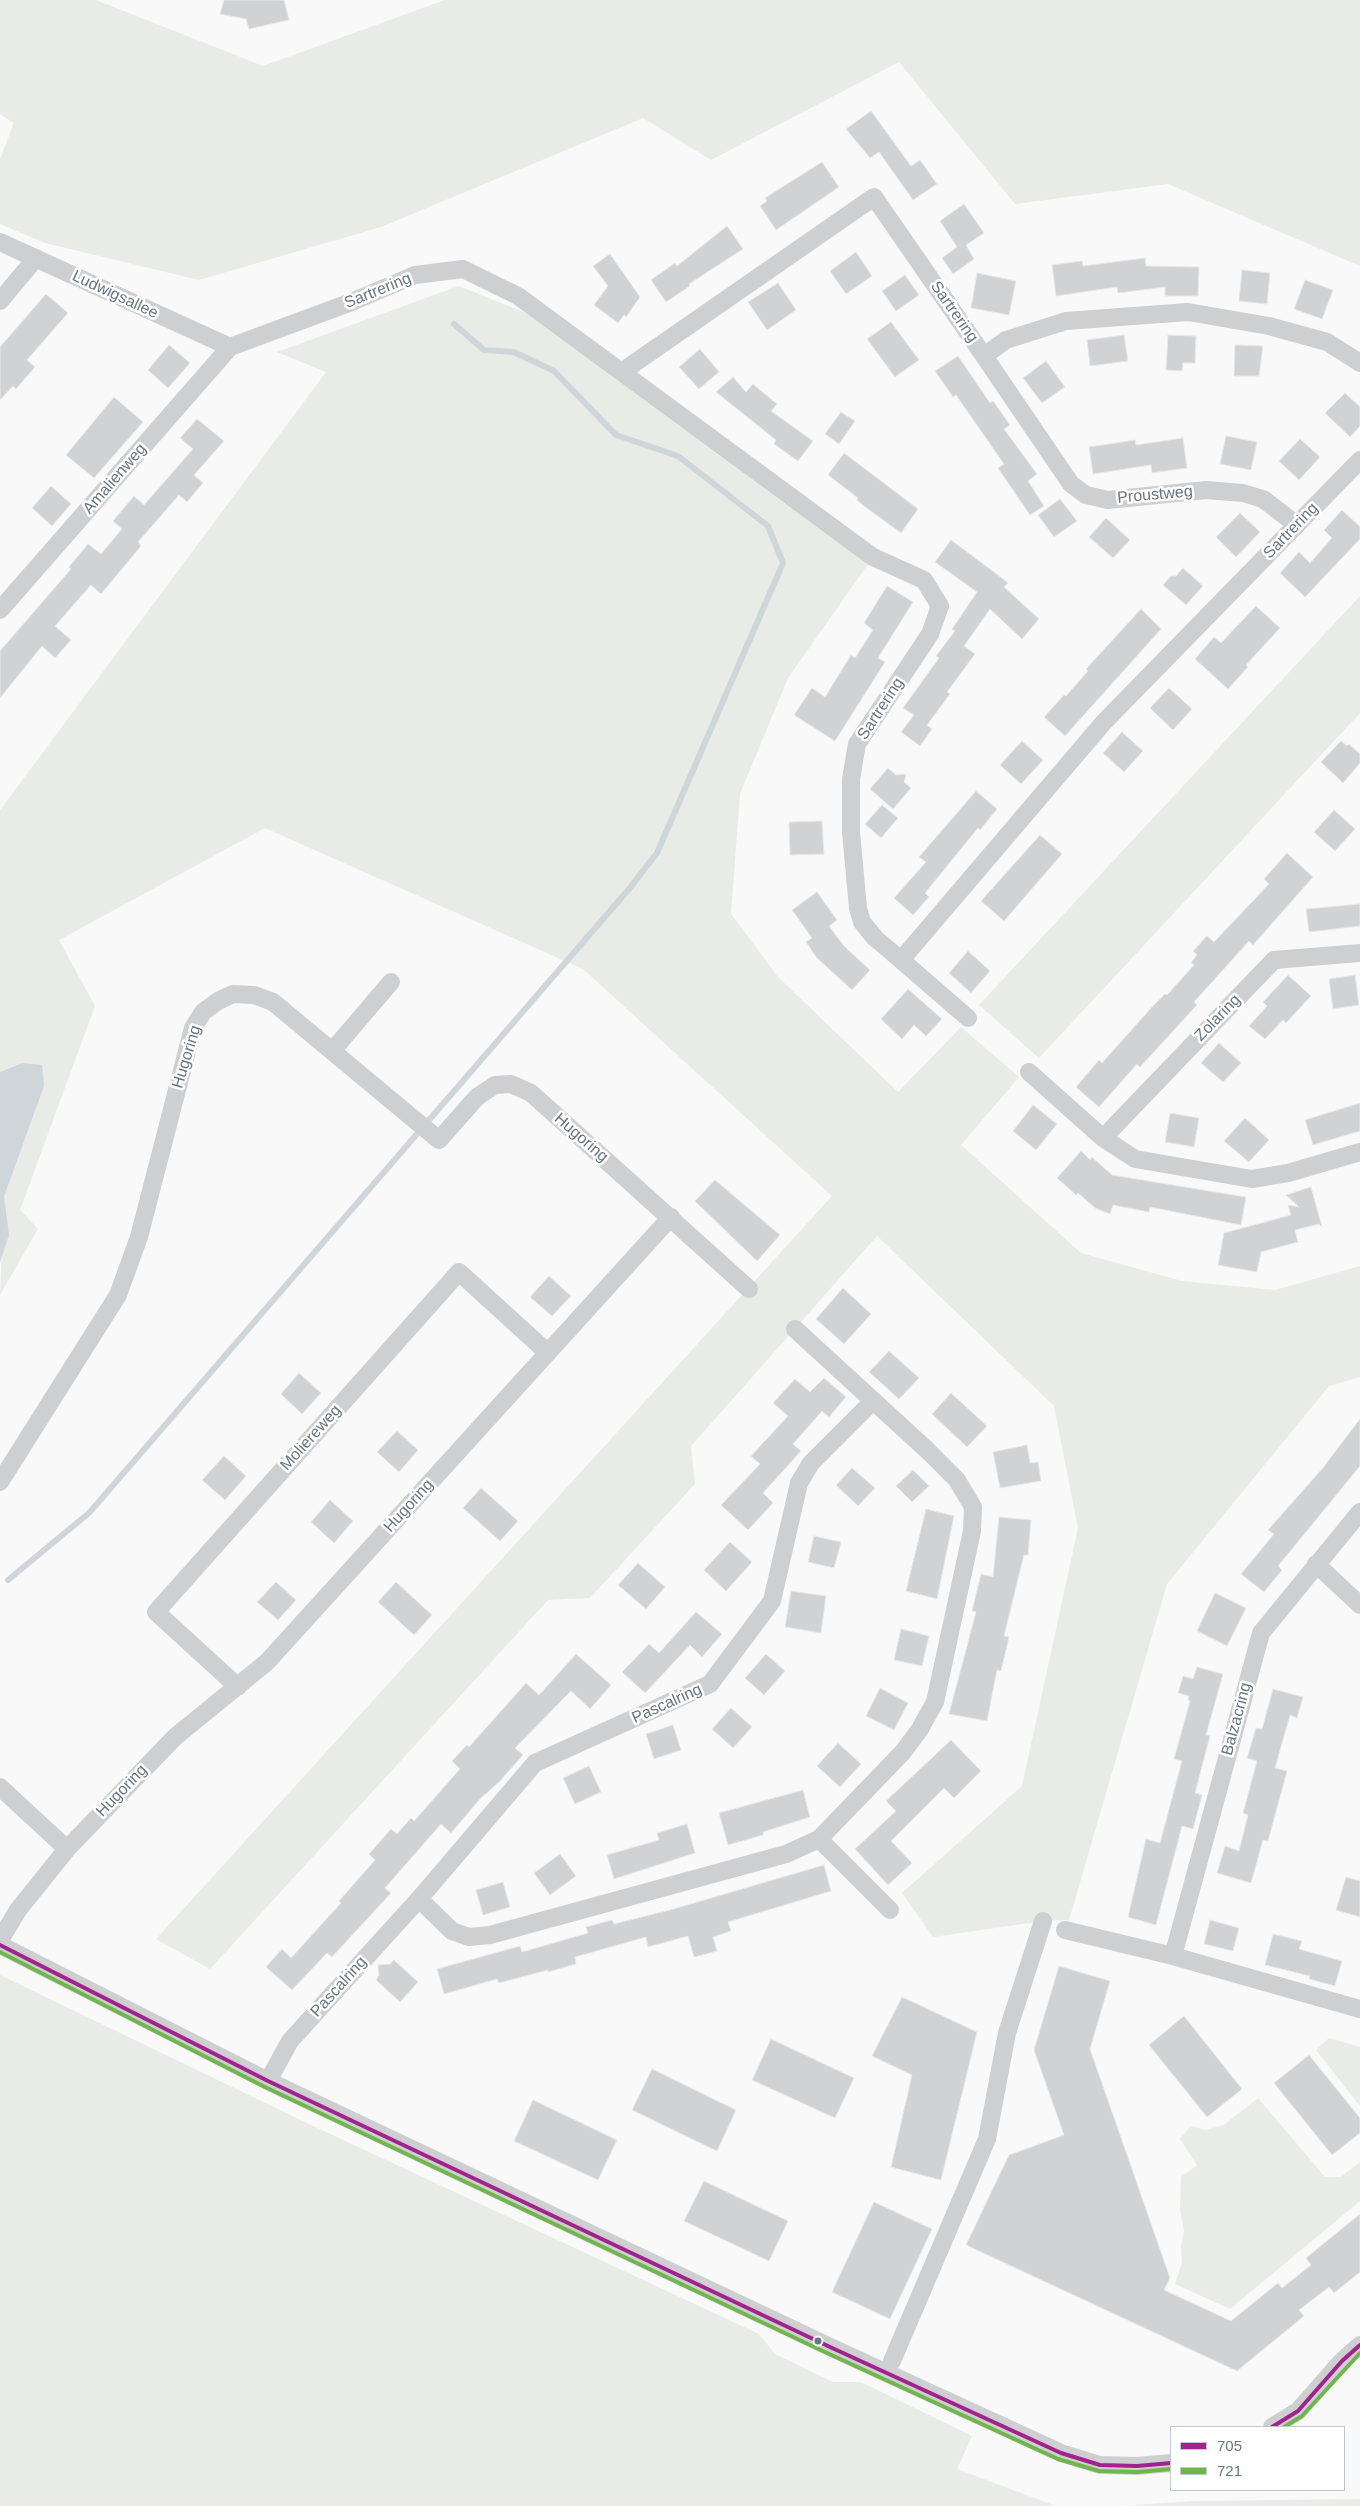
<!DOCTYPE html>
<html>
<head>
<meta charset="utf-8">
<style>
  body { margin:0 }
  #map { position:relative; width:1360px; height:2506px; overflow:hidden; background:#f9f9f9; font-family:Arial,sans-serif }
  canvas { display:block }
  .legend { position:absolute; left:1170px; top:2426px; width:175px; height:65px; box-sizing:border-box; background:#fff; border:1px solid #c1c8cd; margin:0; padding:6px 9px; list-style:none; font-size:15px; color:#657683 }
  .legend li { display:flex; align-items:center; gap:10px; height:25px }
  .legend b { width:25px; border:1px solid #c1c8cd }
</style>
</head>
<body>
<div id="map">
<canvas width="1360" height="2506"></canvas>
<ul class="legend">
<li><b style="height:6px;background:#a2238e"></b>705</li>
<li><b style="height:6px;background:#6fb64c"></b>721</li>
</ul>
</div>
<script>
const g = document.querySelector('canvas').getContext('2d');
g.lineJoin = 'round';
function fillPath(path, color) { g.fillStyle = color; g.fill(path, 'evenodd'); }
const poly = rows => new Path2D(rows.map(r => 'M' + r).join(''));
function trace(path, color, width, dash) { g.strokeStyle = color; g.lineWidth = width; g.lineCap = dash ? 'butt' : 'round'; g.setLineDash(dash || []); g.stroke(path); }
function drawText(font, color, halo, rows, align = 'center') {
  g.font = font + ' Arial,sans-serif'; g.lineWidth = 5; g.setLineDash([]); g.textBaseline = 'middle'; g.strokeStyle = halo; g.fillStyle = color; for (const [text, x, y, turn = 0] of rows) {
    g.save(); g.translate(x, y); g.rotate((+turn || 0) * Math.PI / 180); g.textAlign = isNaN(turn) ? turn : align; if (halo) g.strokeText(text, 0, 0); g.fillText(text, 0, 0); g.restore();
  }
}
const green = poly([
  [0,0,96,0,263,66,445,0,1360,0,1360,266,1168,184,1015,204,899,62,711,160,643,118,381,227,199,280,45,243,0,224,0,159,14,123,0,114],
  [459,286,526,313,785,504,791,496,873,557,788,678,740,794,731,914,778,977,898,1092,961,1027,1019,1077,961,1145,1081,1253,1182,1281,1275,1290,1360,1266,1360,1377,1329,1386,1167,1584,1069,1920,1043,1921,933,1937,902,1893,1022,1786,1078,1528,1054,1406,877,1236,691,1446,695,1484,590,1598,548,1600,210,1969,156,1939,832,1196,583,969,265,828,59,940,95,1006,20,1210,38,1229,0,1295,4,1197,44,1086,22,1063,0,1072,0,810,326,372,277,352],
  [1360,596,1360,713,1039,1058,979,1005],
  [0,1975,311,2125,759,2334,775,2354,833,2382,861,2382,972,2436,957,2469,1056,2506,0,2506],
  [1329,2038,1360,2047,1360,2106,1316,2050],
  [1258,2098,1325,2177,1341,2177,1360,2162,1360,2201,1230,2309,1175,2284,1182,2263,1181,2246,1184,2231,1180,2209,1181,2177,1197,2165,1180,2139,1191,2126,1206,2130,1224,2125],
  [1360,2499,1360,2506,1122,2506,1194,2501]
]);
const water = poly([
  [22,1063,42,1065,44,1086,4,1197,9,1235,0,1262,0,1072]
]);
const stream = poly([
  [8,1580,89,1513,629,889,657,853,783,563,768,526,678,456,616,435,554,371,514,352,484,350,454,324]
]);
const building = poly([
  [224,0,284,0,289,20,249,29,246,19,220,14,224,0],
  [871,111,911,166,920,160,937,184,913,200,879,152,870,158,846,129,871,111],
  [822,162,839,187,776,230,760,206,767,201,765,198,822,162],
  [964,204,984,233,966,245,974,259,953,274,942,258,957,247,940,221,964,204],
  [727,226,743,249,689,284,690,286,666,302,651,280,675,263,677,266,727,226],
  [856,252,872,276,846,294,830,271,856,252],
  [610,254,640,297,626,317,624,315,618,323,594,305,608,286,593,266,610,254],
  [1145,258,1146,266,1199,267,1198,296,1165,296,1165,287,1118,293,1117,287,1056,296,1052,265,1082,261,1083,266,1145,258],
  [1242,270,1270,273,1267,304,1239,301,1242,270],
  [977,273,1016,281,1009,315,971,308,977,273],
  [905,275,919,295,896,311,882,291,905,275],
  [1305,280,1333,290,1322,319,1294,309,1305,280],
  [778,283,796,310,767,330,748,302,778,283],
  [46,294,68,313,27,360,35,367,16,389,13,386,0,400,0,347,46,294],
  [891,322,919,360,895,377,867,339,891,322],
  [1124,335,1128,361,1090,366,1087,340,1124,335],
  [1168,335,1196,336,1195,363,1183,363,1182,371,1166,370,1168,335],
  [169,345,190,363,168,388,148,370,169,345],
  [1235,345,1263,346,1259,376,1234,376,1235,345],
  [700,349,719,372,699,389,679,367,700,349],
  [958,356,990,403,993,401,1010,425,1004,429,1037,474,1028,481,1044,506,1030,515,998,468,1004,464,956,395,953,397,935,371,958,356],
  [1046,361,1065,387,1042,403,1023,378,1046,361],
  [733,377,746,392,753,384,777,404,771,411,813,441,798,461,774,444,776,440,716,392,733,377],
  [1345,393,1360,407,1360,426,1350,437,1325,413,1345,393],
  [114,397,143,422,94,478,66,455,114,397],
  [841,412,855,421,839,444,825,434,841,412],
  [197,419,224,441,194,475,203,483,187,502,179,495,138,542,141,546,101,594,91,585,55,626,71,640,55,658,42,646,0,698,0,651,71,569,69,567,88,544,101,554,122,529,113,521,134,496,144,505,193,449,180,438,197,419],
  [1226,436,1257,442,1251,470,1220,464,1226,436],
  [1183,438,1187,468,1152,473,1151,465,1093,474,1089,447,1135,440,1136,445,1183,438],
  [1300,439,1320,457,1299,480,1279,461,1300,439],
  [844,453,918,509,901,533,864,506,857,500,858,498,828,475,844,453],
  [51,486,71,504,52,526,32,508,51,486],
  [1060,499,1077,521,1054,537,1038,515,1060,499],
  [1342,510,1360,527,1360,539,1305,597,1280,573,1299,552,1310,563,1332,538,1324,530,1342,510],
  [1240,513,1260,532,1236,557,1216,537,1240,513],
  [1106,518,1130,540,1113,558,1089,537,1106,518],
  [951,540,998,575,1008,583,1004,587,1039,619,1022,639,990,609,964,646,975,654,947,692,950,694,927,725,932,729,920,746,901,732,914,715,903,708,939,658,936,656,955,631,952,629,977,592,935,562,951,540],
  [1183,568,1203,586,1186,605,1163,585,1171,576,1176,576,1183,568],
  [887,586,913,602,878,658,885,662,835,741,794,715,812,688,825,697,851,655,855,658,873,630,864,623,887,586],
  [1256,606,1280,628,1246,665,1248,667,1228,689,1195,659,1214,637,1221,643,1256,606],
  [1141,609,1161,629,1065,736,1044,717,1064,695,1066,696,1088,671,1086,669,1141,609],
  [1169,688,1192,709,1173,730,1150,708,1169,688],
  [1122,732,1143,751,1124,772,1103,753,1122,732],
  [1022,741,1043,760,1021,784,1000,765,1022,741],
  [1341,741,1347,746,1349,744,1360,754,1360,763,1343,783,1321,762,1341,741],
  [888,768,896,775,906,774,904,782,911,788,893,809,870,789,888,768],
  [976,791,997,809,980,830,978,828,925,893,929,897,913,915,894,898,926,862,919,857,976,791],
  [882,805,898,818,881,838,865,824,882,805],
  [1334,810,1355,829,1335,851,1314,832,1334,810],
  [822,821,824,854,790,855,789,822,822,821],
  [1040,835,1062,854,1004,921,981,901,1040,835],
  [1287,853,1313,877,1253,945,1249,941,1194,1002,1197,1005,1185,1018,1140,1067,1137,1064,1099,1107,1076,1087,1099,1060,1102,1063,1152,1007,1165,994,1167,995,1194,965,1191,963,1197,955,1193,951,1207,936,1214,942,1269,884,1264,879,1287,853],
  [817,892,837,920,829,926,844,946,870,970,852,990,817,958,806,942,812,938,792,910,817,892],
  [1360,904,1360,926,1309,932,1306,909,1360,904],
  [968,951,990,971,971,993,949,973,968,951],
  [1288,975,1311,996,1286,1023,1283,1020,1265,1039,1249,1026,1267,1006,1263,1002,1288,975],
  [1355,975,1359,1005,1333,1009,1329,979,1355,975],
  [908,989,942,1019,926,1036,914,1025,902,1039,881,1019,908,989],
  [1219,1043,1241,1063,1223,1082,1201,1063,1219,1043],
  [1360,1103,1360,1131,1313,1145,1305,1120,1360,1103],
  [1033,1105,1057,1124,1036,1150,1013,1131,1033,1105],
  [1170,1113,1199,1118,1194,1147,1165,1142,1170,1113],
  [1245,1118,1269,1140,1249,1162,1224,1141,1245,1118],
  [1081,1151,1090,1160,1092,1157,1112,1175,1246,1197,1241,1225,1150,1207,1149,1212,1113,1205,1110,1214,1095,1208,1078,1193,1076,1195,1057,1178,1081,1151],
  [715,1180,780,1235,757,1261,695,1201,715,1180],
  [1311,1187,1322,1227,1319,1224,1295,1230,1298,1242,1261,1252,1257,1272,1218,1265,1224,1233,1291,1215,1288,1205,1299,1207,1286,1195,1311,1187],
  [549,1276,571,1296,552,1316,530,1297,549,1276],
  [843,1288,871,1314,844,1344,816,1319,843,1288],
  [889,1351,919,1378,899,1399,869,1372,889,1351],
  [299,1373,321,1393,302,1414,281,1394,299,1373],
  [824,1378,846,1397,829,1417,822,1411,793,1444,801,1451,763,1493,773,1503,748,1530,721,1505,760,1464,751,1456,788,1416,773,1403,795,1379,810,1392,824,1378],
  [951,1393,987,1426,967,1447,932,1414,951,1393],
  [1360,1419,1360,1466,1278,1566,1282,1570,1264,1592,1241,1574,1274,1534,1268,1530,1322,1469,1360,1419],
  [397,1431,418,1450,399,1472,377,1452,397,1431],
  [1027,1445,1030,1463,1038,1462,1041,1481,1000,1488,993,1452,1027,1445],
  [224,1456,246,1476,225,1500,202,1480,224,1456],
  [852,1468,875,1488,858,1506,836,1485,852,1468],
  [913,1470,929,1486,912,1502,896,1486,913,1470],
  [481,1488,518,1521,500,1541,463,1508,481,1488],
  [330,1500,353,1521,334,1543,311,1522,330,1500],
  [926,1509,954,1516,937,1599,906,1591,926,1509],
  [999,1517,1031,1520,1028,1555,1024,1555,1004,1636,1009,1637,1001,1671,997,1670,987,1721,949,1714,976,1612,972,1611,981,1574,993,1577,999,1517],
  [814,1536,841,1542,834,1568,808,1562,814,1536],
  [730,1542,752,1562,726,1591,704,1570,730,1542],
  [638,1563,665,1587,646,1609,618,1585,638,1563],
  [276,1582,296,1600,278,1620,257,1602,276,1582],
  [396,1582,432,1615,414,1635,378,1602,396,1582],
  [791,1591,826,1596,821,1633,785,1627,791,1591],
  [1215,1593,1246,1608,1227,1646,1197,1631,1215,1593],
  [696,1612,722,1634,702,1657,690,1645,645,1693,622,1672,649,1644,659,1653,696,1612],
  [901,1629,929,1636,922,1666,894,1660,901,1629],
  [576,1654,611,1685,590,1709,571,1691,515,1748,523,1755,500,1781,480,1799,451,1833,441,1824,385,1888,391,1893,332,1957,327,1953,292,1990,266,1967,282,1949,291,1958,341,1903,339,1901,375,1860,369,1854,391,1829,397,1834,411,1818,414,1821,460,1769,452,1761,467,1745,469,1747,526,1683,539,1695,576,1654],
  [766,1654,785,1671,764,1695,745,1678,766,1654],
  [1197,1667,1223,1674,1206,1735,1210,1736,1195,1793,1202,1795,1193,1829,1182,1826,1156,1925,1128,1917,1146,1839,1160,1843,1182,1761,1174,1759,1190,1701,1188,1700,1189,1696,1178,1693,1183,1676,1193,1679,1197,1667],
  [880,1688,908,1703,894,1730,866,1716,880,1688],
  [1273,1689,1303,1697,1297,1718,1290,1715,1275,1768,1287,1771,1268,1841,1263,1840,1251,1883,1217,1873,1225,1846,1239,1851,1248,1815,1243,1813,1257,1761,1247,1758,1256,1728,1262,1729,1273,1689],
  [731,1708,752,1727,733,1748,712,1729,731,1708],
  [673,1725,681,1750,654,1759,646,1734,673,1725],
  [951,1740,981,1771,954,1798,944,1788,891,1841,912,1863,888,1885,855,1849,896,1811,886,1801,951,1740],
  [838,1743,861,1764,840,1787,817,1766,838,1743],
  [589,1766,601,1792,575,1804,563,1778,589,1766],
  [803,1790,810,1817,763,1832,763,1835,728,1845,719,1813,803,1790],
  [687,1824,695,1853,614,1879,607,1855,659,1840,657,1833,687,1824],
  [560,1854,576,1876,550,1895,534,1873,560,1854],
  [824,1865,831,1891,728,1922,731,1931,713,1937,717,1951,694,1957,688,1936,648,1947,646,1937,575,1957,576,1964,548,1972,548,1970,499,1983,497,1979,444,1994,437,1969,520,1946,522,1952,588,1933,586,1927,612,1920,614,1924,670,1910,824,1865],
  [1346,1877,1360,1881,1360,1917,1336,1910,1346,1877],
  [503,1882,510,1907,483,1915,476,1890,503,1882],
  [1210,1920,1239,1928,1233,1951,1204,1944,1210,1920],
  [1273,1934,1302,1941,1299,1949,1342,1961,1335,1986,1309,1979,1310,1976,1265,1965,1273,1934],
  [394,1960,418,1982,400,2002,376,1980,379,1975,378,1965,390,1964,394,1960],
  [1059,1966,1110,1981,1090,2049,1170,2278,1164,2290,1231,2321,1278,2283,1282,2288,1311,2265,1306,2258,1360,2214,1360,2272,1334,2293,1329,2287,1299,2310,1304,2316,1237,2371,966,2245,1009,2155,1064,2135,1034,2050,1059,1966],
  [902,1997,977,2032,941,2180,891,2167,912,2075,872,2056,902,1997],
  [1184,2016,1242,2089,1207,2117,1149,2045,1184,2016],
  [771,2039,854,2078,835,2118,752,2080,771,2039],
  [1309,2055,1360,2118,1360,2133,1332,2155,1274,2083,1309,2055],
  [652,2069,736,2110,717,2151,632,2110,652,2069],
  [533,2100,617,2140,598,2180,514,2141,533,2100],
  [704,2181,788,2221,769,2261,684,2221,704,2181],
  [874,2202,932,2229,890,2319,832,2292,874,2202]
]);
const street = poly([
  [0,242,230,347],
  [0,301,36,258],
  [984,356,1071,484,1086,495,1108,500,1206,490,1243,493,1263,499,1297,525],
  [623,371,874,197,984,356,1006,340,1066,321,1188,312,1269,326,1327,342,1360,363],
  [0,610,230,347,349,303,415,275,463,269,518,296,873,557,924,580,940,606,930,634,857,744,851,779,851,832,858,908,862,922,875,938,901,960,1104,722,1360,460],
  [901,960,968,1018],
  [333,1050,391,982],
  [1029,1072,1103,1138,1135,1159,1252,1179,1288,1173,1360,1152],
  [1103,1138,1274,960,1360,953],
  [0,1482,118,1295,139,1237,193,1028,203,1012,218,1001,233,994,254,995,273,1002,439,1140,477,1097,495,1085,511,1084,531,1093,749,1289],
  [1316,1564,1360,1605],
  [238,1687,156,1612,459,1272,548,1353],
  [0,1787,67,1849],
  [819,1839,890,1910],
  [419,1899,452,1931,469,1937,490,1935,786,1854,819,1839,903,1752,920,1729,935,1702,972,1531,973,1507,957,1480,927,1450,795,1329],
  [1065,1930,1173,1956,1360,2009],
  [0,1940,18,1910,67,1849,175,1737,267,1662,671,1217],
  [0,1945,268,2081,830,2347,1061,2453,1100,2465,1137,2466,1171,2463],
  [1173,1956,1261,1633,1360,1512],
  [268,2081,290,2041,419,1899,535,1763,710,1684,772,1601,799,1483,811,1463,873,1401],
  [892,2361,987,2139,1007,2033,1043,1921],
  [1272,2427,1298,2411,1342,2361,1360,2345]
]);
const bus1 = poly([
  [0,1945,268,2081,830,2347,1061,2453,1100,2465,1137,2466,1171,2463],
  [1272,2427,1298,2411,1342,2361,1360,2345]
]);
const bus2 = poly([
  [0,1952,265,2087,827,2353,1058,2459,1099,2471,1137,2472,1171,2469],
  [1284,2427,1302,2416,1360,2353]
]);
const markers = [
  [818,2341,4.5,"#657683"]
];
const streetNames = [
  ["Sartrering",378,291,-22],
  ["Ludwigsallee",115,295,25],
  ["Sartrering",954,312,55],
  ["Amalienweg",115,479,-49],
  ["Proustweg",1155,495,-5],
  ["Sartrering",1291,531,-46],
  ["Sartrering",881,709,-57],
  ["Zolaring",1218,1018,-46],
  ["Hugoring",187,1057,-73],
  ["Hugoring",581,1138,41],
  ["Moliereweg",311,1438,-48],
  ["Hugoring",409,1506,-48],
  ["Pascalring",667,1704,-24],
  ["Balzacring",1237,1719,-75],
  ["Hugoring",122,1791,-46],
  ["Pascalring",339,1987,-48]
];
fillPath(green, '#e8ebe6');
fillPath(water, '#ced6d9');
trace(stream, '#ced6d9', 6);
fillPath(building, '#d0d2d3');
trace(building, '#e8e8e8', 1);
trace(street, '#cecfd0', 18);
trace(bus1, '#a2238e', 4);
trace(bus2, '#6fb64c', 4);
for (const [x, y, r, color] of markers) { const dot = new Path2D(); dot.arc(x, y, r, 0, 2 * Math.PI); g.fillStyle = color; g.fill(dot); trace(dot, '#fff', 2); }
drawText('16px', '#657683', '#fff', streetNames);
</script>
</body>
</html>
